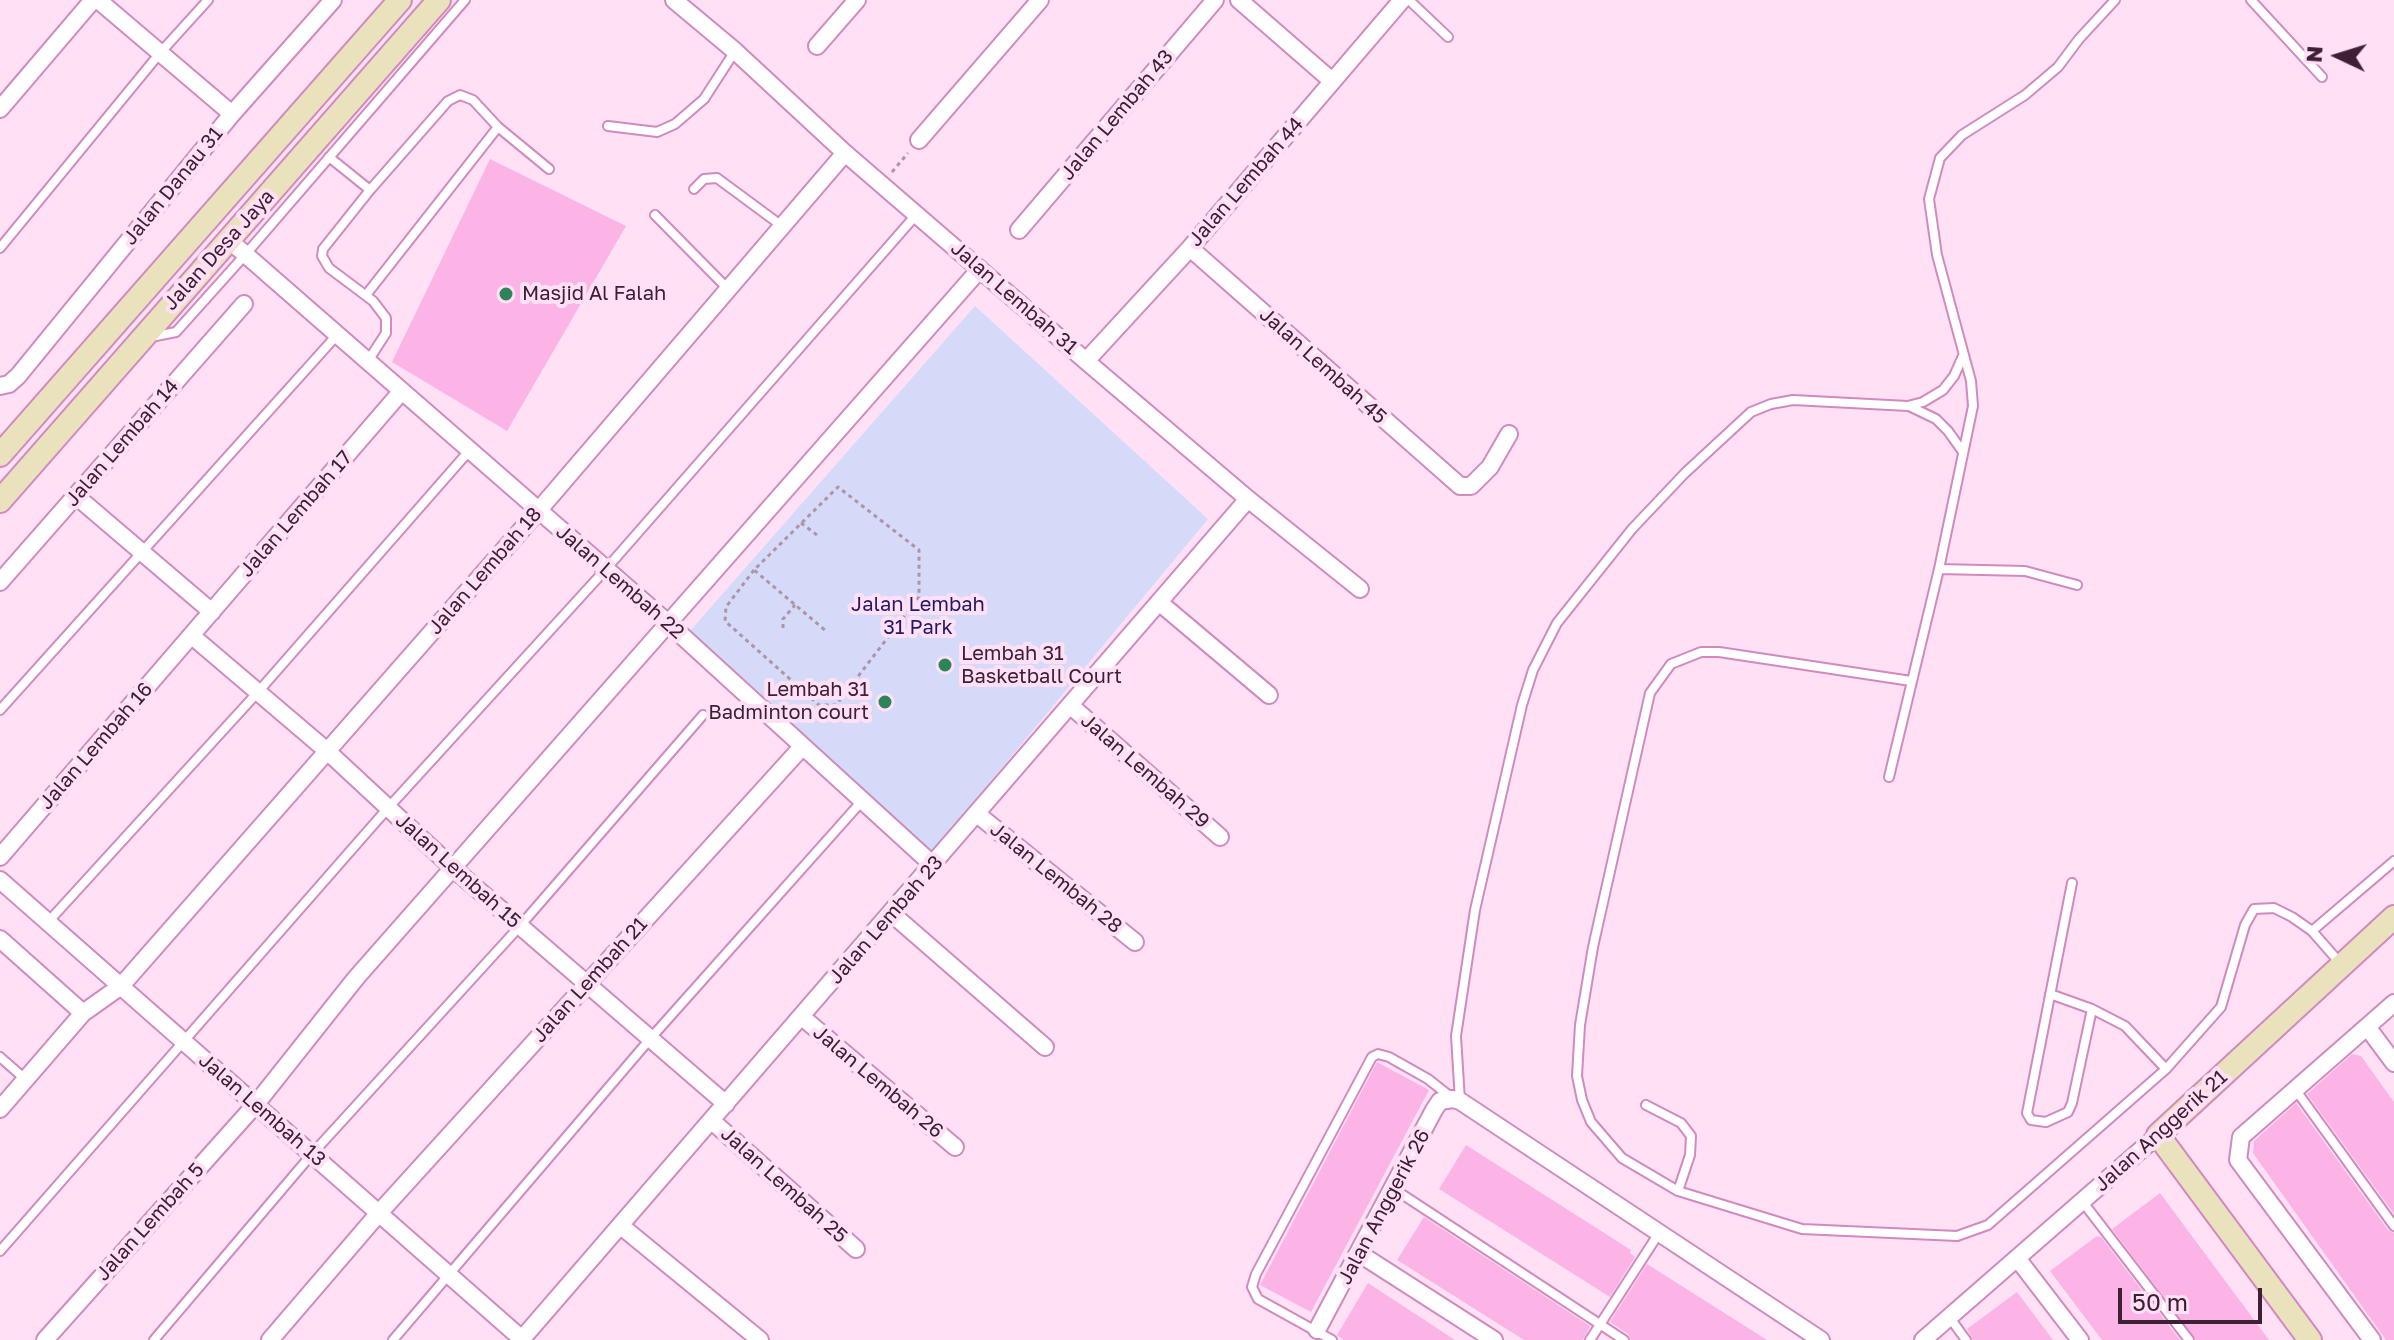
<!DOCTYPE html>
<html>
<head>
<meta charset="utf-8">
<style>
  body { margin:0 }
  #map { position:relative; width:2394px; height:1340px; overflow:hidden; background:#ffe0f5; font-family:"Golos Text",sans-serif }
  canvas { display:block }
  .north { position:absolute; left:2298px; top:16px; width:80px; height:80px; -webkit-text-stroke:6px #ffe0f5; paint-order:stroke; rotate:274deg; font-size:22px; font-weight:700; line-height:32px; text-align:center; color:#3d2035 }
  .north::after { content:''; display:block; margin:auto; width:28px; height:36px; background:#3d2035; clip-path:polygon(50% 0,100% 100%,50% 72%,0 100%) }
  .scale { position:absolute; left:2118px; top:1288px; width:144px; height:36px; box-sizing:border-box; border:4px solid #3d2035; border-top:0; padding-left:10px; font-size:24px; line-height:28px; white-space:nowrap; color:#3d2035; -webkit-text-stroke:6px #ffe0f5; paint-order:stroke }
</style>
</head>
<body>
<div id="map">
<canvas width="2394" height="1340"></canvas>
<div class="north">N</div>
<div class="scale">50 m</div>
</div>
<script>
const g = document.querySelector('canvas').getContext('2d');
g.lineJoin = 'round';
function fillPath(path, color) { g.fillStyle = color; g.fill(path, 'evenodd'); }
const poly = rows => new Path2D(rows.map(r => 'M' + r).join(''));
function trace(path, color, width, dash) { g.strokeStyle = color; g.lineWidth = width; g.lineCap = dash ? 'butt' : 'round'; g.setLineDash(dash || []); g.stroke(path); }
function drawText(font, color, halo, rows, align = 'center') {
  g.font = font + ' "Golos Text",sans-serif'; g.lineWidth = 8; g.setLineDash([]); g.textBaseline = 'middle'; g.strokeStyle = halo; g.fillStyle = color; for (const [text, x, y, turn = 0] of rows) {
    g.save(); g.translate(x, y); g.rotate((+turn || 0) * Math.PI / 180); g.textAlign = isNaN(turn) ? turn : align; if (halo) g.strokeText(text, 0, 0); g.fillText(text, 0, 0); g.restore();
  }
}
const green = poly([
  [975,306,1208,519,932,852,690,631]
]);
const building = poly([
  [490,159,626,226,507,431,392,362],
  [2352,1054,2361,1056,2394,1102,2394,1214,2307,1094],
  [1377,1062,1429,1090,1311,1312,1260,1285],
  [2296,1103,2388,1230,2394,1233,2394,1340,2386,1340,2253,1153,2254,1141],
  [1466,1145,1631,1250,1630,1253,1635,1257,1610,1297,1439,1189],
  [2160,1193,2269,1340,2196,1340,2112,1229],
  [1424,1217,1590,1326,1583,1340,1524,1340,1397,1260],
  [2097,1236,2101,1237,2180,1340,2102,1340,2050,1271],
  [1647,1264,1767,1340,1631,1340,1628,1334,1610,1322],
  [1368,1283,1455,1340,1344,1340,1337,1335],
  [2017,1292,2053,1340,1973,1340,1967,1329]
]);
const path = poly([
  [892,172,908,153],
  [801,523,817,535],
  [754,570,726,607,725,621,819,705,836,705,919,597,919,550,838,487,754,570,826,631],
  [783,628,783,619,795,605]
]);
const lane = poly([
  [1409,0,1448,37],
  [2251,0,2322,77],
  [608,126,657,132,675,124,704,99,735,51],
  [329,157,370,190],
  [694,189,704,179,717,178,782,226],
  [655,215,727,288],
  [0,248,160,53,208,0],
  [366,295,498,127],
  [151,337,176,332,245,255,465,0],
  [368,361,386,333,386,318,373,301,329,268,322,256,323,249,370,190,448,101,460,95,473,100,498,127,549,169],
  [1909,406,1936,419,1948,431,1963,452],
  [1939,569,2025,571,2077,585],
  [1911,681,1719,652,1701,652,1671,664,1650,693,1593,947,1580,1025,1577,1076,1582,1100,1591,1122,1622,1158,1678,1191,1802,1229,1957,1236,1988,1225,2166,1069],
  [0,710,337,335],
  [1889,777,1939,569,1973,406,1971,381,1937,255,1929,199,1940,158,1962,135,2025,95,2058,67,2079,39,2115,0],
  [2072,883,2027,1113,2031,1120,2046,1122,2068,1112,2072,1103,2092,1009],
  [48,922,258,692,469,451],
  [2312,931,2394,861],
  [2050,994,2092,1009,2125,1026,2166,1069,2221,1007,2245,925,2254,909,2274,908,2292,917,2312,931,2340,963],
  [0,1057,25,1079],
  [2295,1089,2394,1226],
  [1460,1101,1456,1036,1475,910,1522,705,1533,670,1557,623,1632,529,1685,473,1751,412,1771,404,1793,400,1908,406,1923,402,1943,390,1954,376,1963,356],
  [1646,1105,1681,1123,1691,1136,1690,1155,1678,1191],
  [1394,1189,1624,1340],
  [2082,1201,2189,1340],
  [0,1251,388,808,606,569,916,215],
  [1950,1318,1966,1340],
  [154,1340,312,1154,520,926,703,715],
  [393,1340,650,1039,862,801],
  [1332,1340,1258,1299,1252,1287,1256,1274,1372,1057,1378,1054,1389,1057,1428,1079,1452,1098],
  [1590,1340,1659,1233]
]);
const street = poly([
  [98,0,232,114],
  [674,0,735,51,845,153,1086,361,1248,499,1360,589],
  [1239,0,1332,81],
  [817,46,857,0],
  [0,109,93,0],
  [919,140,1040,0],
  [1019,230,1215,0],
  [230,241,668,623,933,865],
  [1190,248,1460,486,1471,486,1490,467,1509,434],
  [1086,361,1190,248,1402,0],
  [0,386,9,384,18,376,232,114,333,0],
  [76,496,212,612],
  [0,582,244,304],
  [1160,603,1269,695],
  [192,636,326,750,454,869,726,1104],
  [1071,706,1220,837],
  [977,814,1135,942],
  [0,857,401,392],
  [0,880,523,1340],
  [891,913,1045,1047],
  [0,939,83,1013],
  [802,1017,955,1147],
  [2368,1028,2394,1063],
  [0,1109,83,1013,121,986,538,511,845,153],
  [712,1121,856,1249],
  [621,1226,760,1340],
  [1360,1254,1494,1340],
  [2017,1258,2080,1340],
  [1317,1330,1434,1110,1440,1101,1453,1099,1460,1101,1821,1340],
  [45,1340,256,1104,356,978,980,269],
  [270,1340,379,1213,802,747],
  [521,1340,1248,499],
  [1923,1340,2158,1135],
  [2372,1340,2238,1160,2241,1137,2394,1003]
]);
const secondary = poly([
  [0,455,400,0],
  [0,501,439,0],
  [2310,1340,2158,1135,2394,917]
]);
const markers = [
  [506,294,8,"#2d8458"],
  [945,665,8,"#2d8458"],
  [885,702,8,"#2d8458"]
];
const streetNames = [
  ["Jalan Lembah 43",1117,115,-50],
  ["Jalan Lembah 44",1246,182,-49],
  ["Jalan Danau 31",173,186,-51],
  ["Jalan Desa Jaya",219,250,-48],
  ["Jalan Lembah 31",1014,298,41],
  ["Jalan Lembah 45",1323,366,42],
  ["Jalan Lembah 14",122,443,-49],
  ["Jalan Lembah 17",296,514,-49],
  ["Jalan Lembah 18",485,571,-49],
  ["Jalan Lembah 22",620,582,41],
  ["Jalan Lembah 16",96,746,-49],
  ["Jalan Lembah 29",1145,771,41],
  ["Jalan Lembah 15",458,871,42],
  ["Jalan Lembah 28",1056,878,39],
  ["Jalan Lembah 23",886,920,-49],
  ["Jalan Lembah 21",590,980,-48],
  ["Jalan Lembah 26",878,1082,40],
  ["Jalan Lembah 13",262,1110,41],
  ["Jalan Anggerik 21",2161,1131,-42],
  ["Jalan Lembah 25",784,1185,42],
  ["Jalan Anggerik 26",1384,1207,-62],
  ["Jalan Lembah 5",150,1222,-48]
];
const poiNames = [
  ["Masjid Al Falah",522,294],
  ["Lembah 31",961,654],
  ["Basketball Court",961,677],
  ["Lembah 31",869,690,"right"],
  ["Badminton court",869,713,"right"]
];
const parkNames = [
  ["Jalan Lembah",918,605],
  ["31 Park",918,628]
];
fillPath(green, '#d5daf8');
fillPath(building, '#fcb4e7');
trace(lane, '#d28abe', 12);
trace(street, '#d28abe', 20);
trace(secondary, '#d28abe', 26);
trace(path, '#b193a8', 3, [4, 4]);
trace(lane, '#fff', 8);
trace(street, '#fff', 16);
trace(secondary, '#e9e2bd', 22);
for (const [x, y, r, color] of markers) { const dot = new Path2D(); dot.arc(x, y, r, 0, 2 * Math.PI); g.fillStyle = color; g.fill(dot); trace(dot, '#ffe0f5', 3); }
drawText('20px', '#3d2035', '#ffe0f5', streetNames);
drawText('20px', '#3d2035', '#ffe0f5', poiNames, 'left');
drawText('20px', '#20186a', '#ffe0f5', parkNames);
</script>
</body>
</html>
